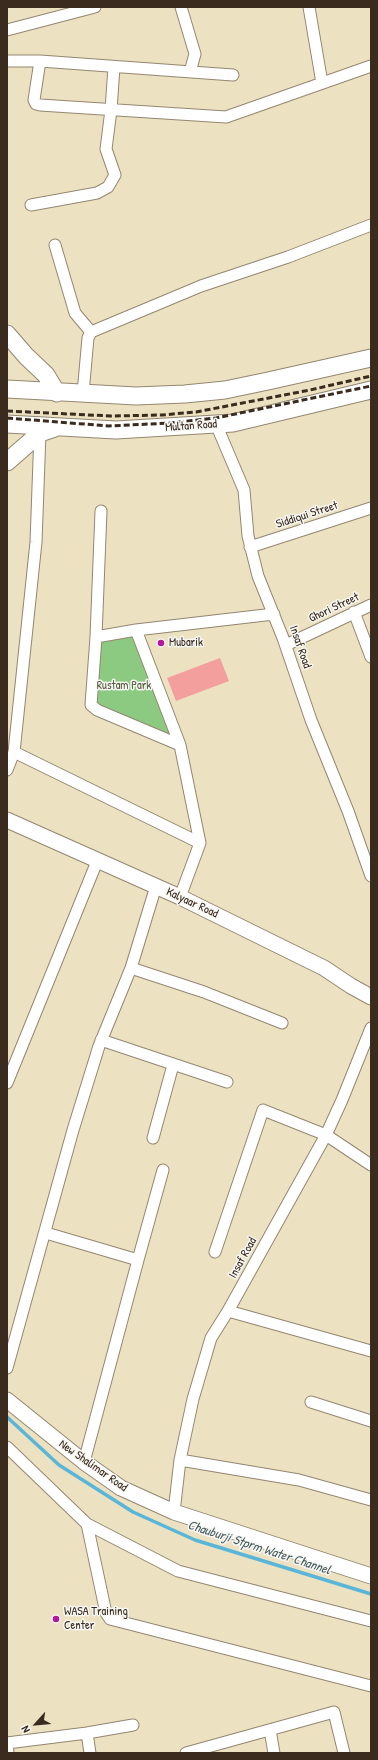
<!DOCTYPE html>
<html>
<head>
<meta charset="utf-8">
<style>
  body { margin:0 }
  #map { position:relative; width:378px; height:1760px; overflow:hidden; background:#ece2c2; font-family:"Patrick Hand",sans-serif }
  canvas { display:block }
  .frame { position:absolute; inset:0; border:8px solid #3b2a1e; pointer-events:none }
  .north { position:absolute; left:16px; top:1704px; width:40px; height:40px; -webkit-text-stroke:3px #f6f6f2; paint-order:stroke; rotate:243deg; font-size:11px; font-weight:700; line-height:16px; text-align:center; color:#3b2a1e }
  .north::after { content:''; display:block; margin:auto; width:14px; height:18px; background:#3b2a1e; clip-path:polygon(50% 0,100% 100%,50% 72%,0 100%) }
</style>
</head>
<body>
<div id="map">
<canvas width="378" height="1760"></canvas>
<div class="frame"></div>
<div class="north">N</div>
</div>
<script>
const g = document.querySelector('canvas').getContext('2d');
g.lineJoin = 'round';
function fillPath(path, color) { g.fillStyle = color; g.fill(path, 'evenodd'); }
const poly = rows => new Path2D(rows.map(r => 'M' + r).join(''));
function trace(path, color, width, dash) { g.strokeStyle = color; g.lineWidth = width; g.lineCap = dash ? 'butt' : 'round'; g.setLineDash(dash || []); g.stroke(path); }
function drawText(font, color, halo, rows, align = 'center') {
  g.font = font + ' "Patrick Hand",sans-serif'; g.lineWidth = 3; g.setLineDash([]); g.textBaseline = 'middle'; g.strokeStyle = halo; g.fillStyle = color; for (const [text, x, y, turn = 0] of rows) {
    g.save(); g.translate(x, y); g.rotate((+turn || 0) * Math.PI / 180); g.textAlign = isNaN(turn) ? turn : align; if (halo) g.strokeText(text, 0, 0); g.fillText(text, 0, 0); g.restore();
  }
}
const green = poly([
  [137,633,180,745,97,710,96,637]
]);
const stream = poly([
  [7,1417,59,1465,133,1512,195,1540,371,1594]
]);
const building = poly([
  [220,658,229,681,176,701,167,678]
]);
const street = poly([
  [181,7,195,54,190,72],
  [309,7,322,83],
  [7,30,95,7],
  [7,61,40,61],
  [233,75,40,61,34,100,36,104,40,105,226,117,371,66],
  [31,205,97,193,108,187,115,175,106,149,111,110,114,67],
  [55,245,75,313,91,332],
  [83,393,88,338,91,332,201,286,288,257,371,225],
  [216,424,244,490,248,536,258,576,283,638,311,720,348,811,371,876],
  [40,433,36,542,14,752,200,843],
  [101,511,96,637,91,705,97,710,180,745],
  [250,547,371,508],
  [354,612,371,657],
  [136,630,180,745,200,843,180,897],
  [96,637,136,630,274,614],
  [286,645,371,605],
  [7,770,14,752],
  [131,968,204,992,282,1023],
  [101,1040,227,1082],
  [7,1083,98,859],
  [153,1138,173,1065],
  [46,1233,138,1260,84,1462],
  [215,1252,263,1110,326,1135,371,1165],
  [138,1260,163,1170],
  [228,1311,371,1351],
  [7,1368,73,1130,99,1046,131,968,156,886],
  [311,1402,371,1421],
  [7,1447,87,1524,178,1571,371,1621],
  [180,1460,299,1480,371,1500],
  [174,1512,180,1460,193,1399,211,1338,228,1311,326,1135,342,1100,371,1028],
  [87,1524,106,1613,110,1619,371,1686],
  [270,1730,274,1753],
  [87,1733,90,1753],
  [7,1743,87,1733,133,1725],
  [7,1743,8,1753],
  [186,1753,334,1712,344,1753]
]);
const secondary = poly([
  [7,820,180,897,324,968,351,986,371,997],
  [7,1400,84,1462,121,1488,174,1512,371,1576]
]);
const primary = poly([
  [7,334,26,356,46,375,57,393],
  [7,389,136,396,185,394,225,390,268,381,371,358],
  [7,424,116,430,216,424,233,423,371,390],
  [7,462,40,433,55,428]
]);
const rail = poly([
  [7,411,111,416,162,415,196,412,310,390,371,376],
  [7,418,109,426,170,423,216,418,371,386]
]);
const markers = [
  [161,643,4,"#b5179e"],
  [56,1619,4,"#b5179e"]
];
const streetNames = [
  ["Multan Road",191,426,-4],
  ["Siddiqui Street",307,515,-18],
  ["Ghori Street",334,608,-25],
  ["Insaf Road",300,647,71],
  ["Kalyaar Road",192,903,25],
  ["Insaf Road",243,1258,-61],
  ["New Shalimar Road",93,1466,35]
];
const poiNames = [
  ["Mubarik",169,643],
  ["WASA Training",64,1612],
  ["Center",64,1626]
];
const parkNames = [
  ["Rustam Park",124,686]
];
const waterNames = [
  ["Chauburji Stprm Water Channel",259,1548,18]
];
fillPath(green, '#8bca80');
trace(stream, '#59b6d8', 3.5);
fillPath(building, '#f39f9d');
trace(street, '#948670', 13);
trace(secondary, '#948670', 17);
trace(primary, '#948670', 19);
trace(street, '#fff', 11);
trace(secondary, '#fff', 15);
trace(primary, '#fff', 17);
trace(rail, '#3b2a1e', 3, [6, 3]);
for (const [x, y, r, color] of markers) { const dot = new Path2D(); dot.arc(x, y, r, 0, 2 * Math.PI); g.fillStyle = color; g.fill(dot); trace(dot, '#f6f6f2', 1.5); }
drawText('12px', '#3b2a1e', '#f6f6f2', streetNames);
drawText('12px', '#3b2a1e', '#f6f6f2', poiNames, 'left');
drawText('12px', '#535a3b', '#f6f6f2', parkNames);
drawText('italic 13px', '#465b5f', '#f6f6f2', waterNames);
</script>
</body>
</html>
